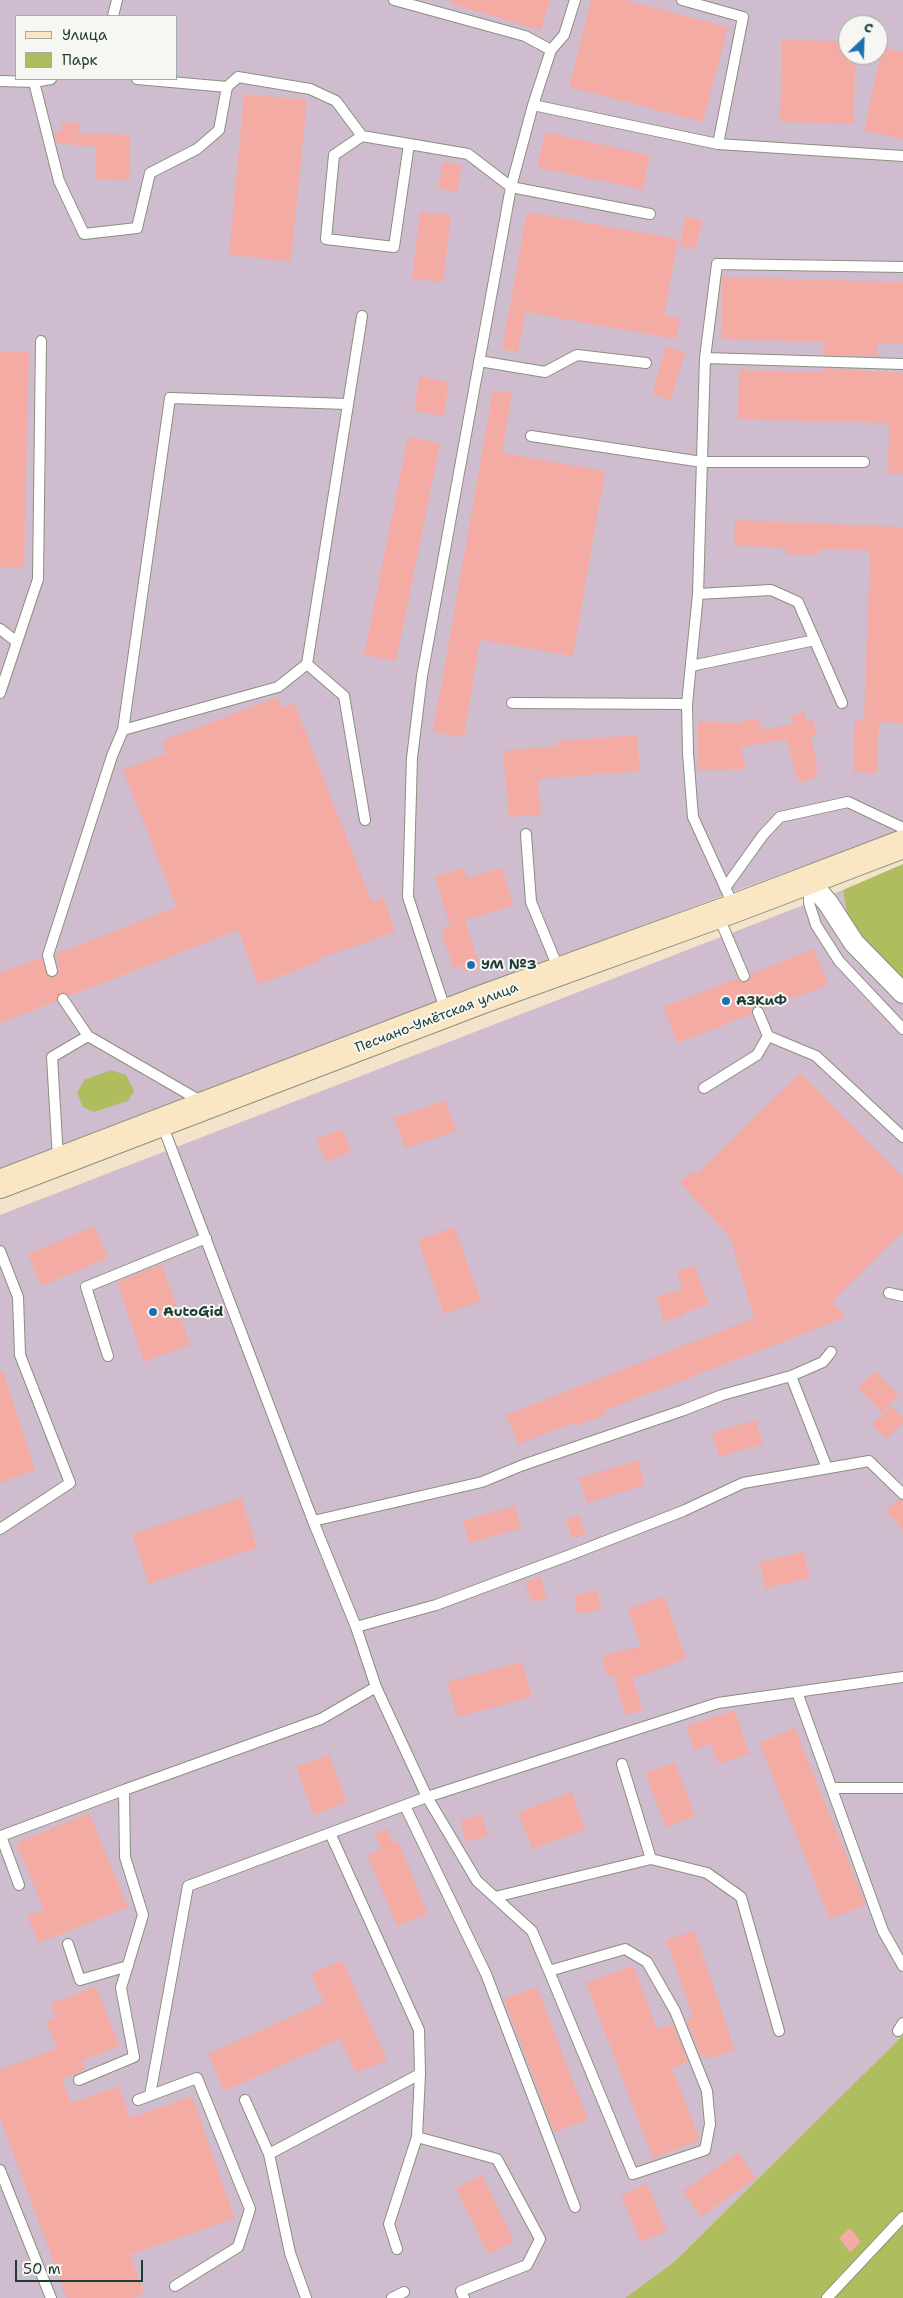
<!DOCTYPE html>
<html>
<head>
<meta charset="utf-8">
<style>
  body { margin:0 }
  #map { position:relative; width:903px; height:2298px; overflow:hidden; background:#f2e3ca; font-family:"Shantell Sans",sans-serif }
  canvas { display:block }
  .legend { position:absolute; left:15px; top:15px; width:162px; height:65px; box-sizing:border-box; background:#f6f6f2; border:1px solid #a0aca6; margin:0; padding:6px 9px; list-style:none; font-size:15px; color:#1f3d34 }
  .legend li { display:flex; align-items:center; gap:10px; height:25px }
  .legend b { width:25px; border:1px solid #a0aca6 }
  .north { position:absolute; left:838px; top:15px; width:50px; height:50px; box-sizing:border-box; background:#f6f6f2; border:1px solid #a0aca6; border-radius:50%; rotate:24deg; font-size:14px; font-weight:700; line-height:20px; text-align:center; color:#1f3d34 }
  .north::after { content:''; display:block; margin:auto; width:18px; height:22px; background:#1f6fb2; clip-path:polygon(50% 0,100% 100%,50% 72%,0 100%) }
  .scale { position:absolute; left:15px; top:2260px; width:128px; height:22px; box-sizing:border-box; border:2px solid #1f3d34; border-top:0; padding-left:6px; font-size:15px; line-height:18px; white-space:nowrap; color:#1f3d34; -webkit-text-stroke:4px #f6f6f2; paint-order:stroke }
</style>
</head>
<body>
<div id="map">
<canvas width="903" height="2298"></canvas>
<ul class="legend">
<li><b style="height:6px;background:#fbe6c3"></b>Улица</li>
<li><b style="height:14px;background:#b0bd5f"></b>Парк</li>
</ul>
<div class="north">С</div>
<div class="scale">50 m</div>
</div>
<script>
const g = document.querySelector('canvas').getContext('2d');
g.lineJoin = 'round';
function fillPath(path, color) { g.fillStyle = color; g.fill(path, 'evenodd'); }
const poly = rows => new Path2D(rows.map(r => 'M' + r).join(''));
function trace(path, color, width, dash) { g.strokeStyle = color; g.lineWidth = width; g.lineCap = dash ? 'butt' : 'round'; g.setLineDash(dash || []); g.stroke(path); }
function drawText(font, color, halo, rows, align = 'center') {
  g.font = font + ' "Shantell Sans",sans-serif'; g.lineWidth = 4; g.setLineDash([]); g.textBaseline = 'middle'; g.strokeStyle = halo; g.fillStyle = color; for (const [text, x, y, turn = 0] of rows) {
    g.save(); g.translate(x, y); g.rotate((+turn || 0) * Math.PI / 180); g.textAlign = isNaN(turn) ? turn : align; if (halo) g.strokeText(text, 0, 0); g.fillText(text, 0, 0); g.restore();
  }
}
const industrial = poly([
  [0,0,903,0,903,829,453,996,0,1170],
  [16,16,176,16,176,79,16,79],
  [848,25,878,25,878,55,848,55],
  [843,890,854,950,903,1000,903,2035,674,2262,625,2298,0,2298,0,1215]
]);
const green = poly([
  [903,864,903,1000,853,950,843,890],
  [111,1070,126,1075,134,1091,128,1101,94,1112,83,1107,77,1093,84,1080],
  [903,2035,903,2298,625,2298,674,2262]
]);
const building = poly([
  [451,0,550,0,541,30,451,4],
  [591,0,625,0,728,27,703,122,569,87],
  [782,40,848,41,848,55,855,55,854,124,780,122],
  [882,47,903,52,903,139,864,131],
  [244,94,307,100,291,261,229,255],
  [62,122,79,124,78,133,130,135,129,180,95,179,96,147,57,143,54,132,61,132],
  [545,132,650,155,643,190,537,167],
  [443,162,462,165,457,192,438,189],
  [420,212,451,215,443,282,412,279],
  [527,212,678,239,664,316,680,319,676,339,525,312,518,352,502,349],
  [685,217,702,220,696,249,680,246],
  [722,277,903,282,903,344,878,344,878,356,824,355,824,342,721,339],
  [666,346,685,352,671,400,652,394],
  [0,351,29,352,24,568,0,568],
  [824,368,903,373,903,474,888,474,889,423,738,419,739,370,824,372],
  [419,377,449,382,444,416,414,411],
  [493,390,512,393,502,453,605,471,573,656,480,640,464,737,433,732],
  [408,437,440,443,396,661,364,655],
  [735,520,903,527,903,723,879,722,877,773,853,772,855,720,864,721,870,551,819,549,818,555,785,554,785,548,734,545],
  [277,697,282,708,294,703,372,902,384,898,395,932,320,958,321,961,258,984,238,930,69,996,66,993,60,993,57,1001,0,1023,0,973,38,958,39,960,42,959,47,975,54,977,59,972,56,954,177,907,123,770,166,753,162,741],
  [804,712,807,721,813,720,817,735,811,736,818,770,813,779,802,782,796,776,787,739,741,747,746,769,697,770,698,721,736,723,759,718,762,730,795,724,791,715],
  [637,735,640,771,538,779,541,814,509,817,503,751,558,746,558,741],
  [464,868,467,878,502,868,513,906,465,920,480,967,463,972,461,965,453,968,441,930,450,927,435,876],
  [814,949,828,985,764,1009,762,1006,756,1006,752,1008,752,1014,677,1043,663,1007,738,978,740,982,746,982,750,980,750,974],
  [800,1073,903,1177,903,1232,832,1302,846,1317,604,1411,605,1415,575,1426,573,1423,518,1444,506,1415,754,1318,730,1237,680,1183,693,1170,697,1174],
  [445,1100,456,1131,405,1148,394,1118],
  [342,1129,351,1152,326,1162,316,1139],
  [94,1226,108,1258,41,1286,28,1254],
  [454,1227,481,1301,444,1314,418,1240],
  [162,1264,190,1345,144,1362,117,1282],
  [694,1265,709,1304,683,1314,683,1316,664,1322,656,1297,683,1289,677,1272],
  [0,1371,3,1371,35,1470,0,1483],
  [875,1371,899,1395,882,1412,858,1388],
  [891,1406,903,1418,903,1423,886,1439,872,1424],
  [756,1420,763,1444,719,1457,712,1433],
  [638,1460,645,1485,587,1503,579,1478],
  [241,1498,257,1548,149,1584,132,1534],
  [899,1499,903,1501,903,1531,886,1510],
  [515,1506,521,1528,469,1543,463,1521],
  [579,1515,586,1534,572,1539,566,1520],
  [804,1552,810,1578,765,1588,759,1562],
  [541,1577,547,1598,531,1602,525,1582],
  [597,1590,601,1609,577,1614,574,1595],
  [664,1596,686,1659,633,1678,642,1711,625,1715,614,1674,607,1676,602,1655,641,1646,628,1609],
  [522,1662,532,1697,457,1717,447,1682],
  [735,1710,749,1754,718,1764,711,1744,694,1750,686,1726],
  [795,1728,866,1905,830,1919,759,1743],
  [329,1755,347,1802,314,1815,296,1767],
  [675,1762,695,1816,666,1827,645,1773],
  [572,1792,586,1830,532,1849,518,1812],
  [89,1813,128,1907,39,1943,27,1916,44,1910,16,1843],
  [482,1815,488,1836,466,1842,460,1821],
  [387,1828,393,1843,398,1841,428,1914,397,1926,367,1855,381,1849,375,1834],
  [694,1931,735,2050,707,2059,706,2055,701,2057,686,2020,693,2017,666,1940],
  [342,1960,387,2060,356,2073,340,2039,224,2091,208,2054,324,2002,311,1974],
  [633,1965,658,2030,673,2024,688,2062,672,2068,700,2140,653,2159,586,1983],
  [96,1986,120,2046,82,2061,86,2069,62,2079,71,2103,119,2086,130,2118,192,2096,235,2218,130,2255,144,2294,134,2298,67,2298,0,2118,0,2070,57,2048,46,2021,56,2017,51,2004],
  [537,1987,588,2120,554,2132,504,1999],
  [738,2153,756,2178,701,2217,683,2191],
  [482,2175,514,2241,488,2254,456,2188],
  [647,2184,667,2231,641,2242,621,2195],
  [850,2228,861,2242,850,2252,839,2238]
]);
const lane = poly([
  [394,0,525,36,551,50,533,105,511,187,422,676,412,758,408,897,446,1012],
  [682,0,743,17,718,144],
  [113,16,117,0],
  [551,50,564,35,575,0],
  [0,81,34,82,51,79],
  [34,82,59,181,84,234,137,228,150,173,197,149,219,130,227,87,137,79],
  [227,87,238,77,310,89,336,101,362,136,468,154,511,187,650,214],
  [533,105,718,144,903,156],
  [362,136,334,155,326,239,394,247,409,144],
  [705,358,903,364],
  [479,361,545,372,577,355,646,363],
  [531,436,702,462,864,462],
  [698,594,771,590,798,602,842,703],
  [0,629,17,642],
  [307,664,344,696,365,820],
  [691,666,815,640],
  [0,693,38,579,41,341],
  [512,703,687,704],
  [123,730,170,398,347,404],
  [526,834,531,902,559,970],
  [809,883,809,903,816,925,839,961,903,1029],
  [725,888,763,835,780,817,848,802,903,828],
  [734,907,693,817,688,753,687,704,698,594,705,358,717,264,903,267],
  [718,915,744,976],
  [52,971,48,955,112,756,123,730,278,687,307,664,362,316],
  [63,999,88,1036],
  [758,1012,768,1036,816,1056,903,1137],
  [704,1088,757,1055,768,1036],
  [162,1124,313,1521],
  [58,1159,52,1057,88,1036,204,1103],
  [0,1251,18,1297,20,1355,70,1483,0,1529],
  [889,1293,903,1296],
  [108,1356,86,1287,206,1238],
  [827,1468,791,1376,823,1362,831,1352],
  [356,1627,313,1521,482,1482,523,1465,684,1410,722,1395,791,1376],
  [376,1687,356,1627,436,1605,570,1555,683,1511,743,1483,869,1461,903,1494],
  [797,1692,883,1931,903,1966],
  [832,1788,903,1788],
  [405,1806,486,1974,575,2207],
  [330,1833,419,2030,420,2074,417,2137],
  [651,1859,707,1873,741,1897,779,2031],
  [19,1885,1,1836,124,1790],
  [495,1897,651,1859,622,1764],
  [68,1944,80,1980,128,1966],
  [549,1971,625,1949,647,1962,675,2011,707,2091,710,2124,705,2150,633,2174,549,1971,532,1931,477,1881,427,1797,718,1703,903,1677],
  [898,2031,903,2023],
  [79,2080,134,2057,121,1988,143,1915,125,1857,124,1790,321,1719,376,1687,427,1797,188,1886,150,2095],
  [138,2100,197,2078,250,2209,238,2247,175,2286],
  [245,2100,269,2154],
  [0,2170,51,2298],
  [397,2249,389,2224,417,2137,497,2159,540,2239,527,2265,461,2291,464,2298],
  [306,2298,290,2253,269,2154,420,2074],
  [392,2298,404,2292],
  [827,2298,903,2217]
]);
const street = poly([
  [809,881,828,903,854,943,903,993]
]);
const secondary = poly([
  [0,1184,483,999,735,908,903,844]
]);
const markers = [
  [471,965,5,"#1f6fb2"],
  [726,1001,5,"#1f6fb2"],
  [153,1312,5,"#1f6fb2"]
];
const poiNames = [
  ["УМ №3",481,965],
  ["АЗКиФ",736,1001],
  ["AutoGid",163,1312]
];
const streetNames = [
  ["Песчано-Умётская улица",437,1018,-21]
];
fillPath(industrial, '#cfbdcf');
fillPath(green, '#b0bd5f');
fillPath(building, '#f4aba3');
trace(lane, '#88907f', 12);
trace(street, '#88907f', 22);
trace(secondary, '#88907f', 30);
trace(lane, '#fff', 10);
trace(street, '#fff', 20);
trace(secondary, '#fbe6c3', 28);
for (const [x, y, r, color] of markers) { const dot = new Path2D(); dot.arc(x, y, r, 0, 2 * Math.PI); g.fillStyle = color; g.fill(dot); trace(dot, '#f6f6f2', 2); }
drawText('bold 14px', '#1f3d34', '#f6f6f2', poiNames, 'left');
drawText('14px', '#1f3d34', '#f6f6f2', streetNames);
</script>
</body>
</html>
